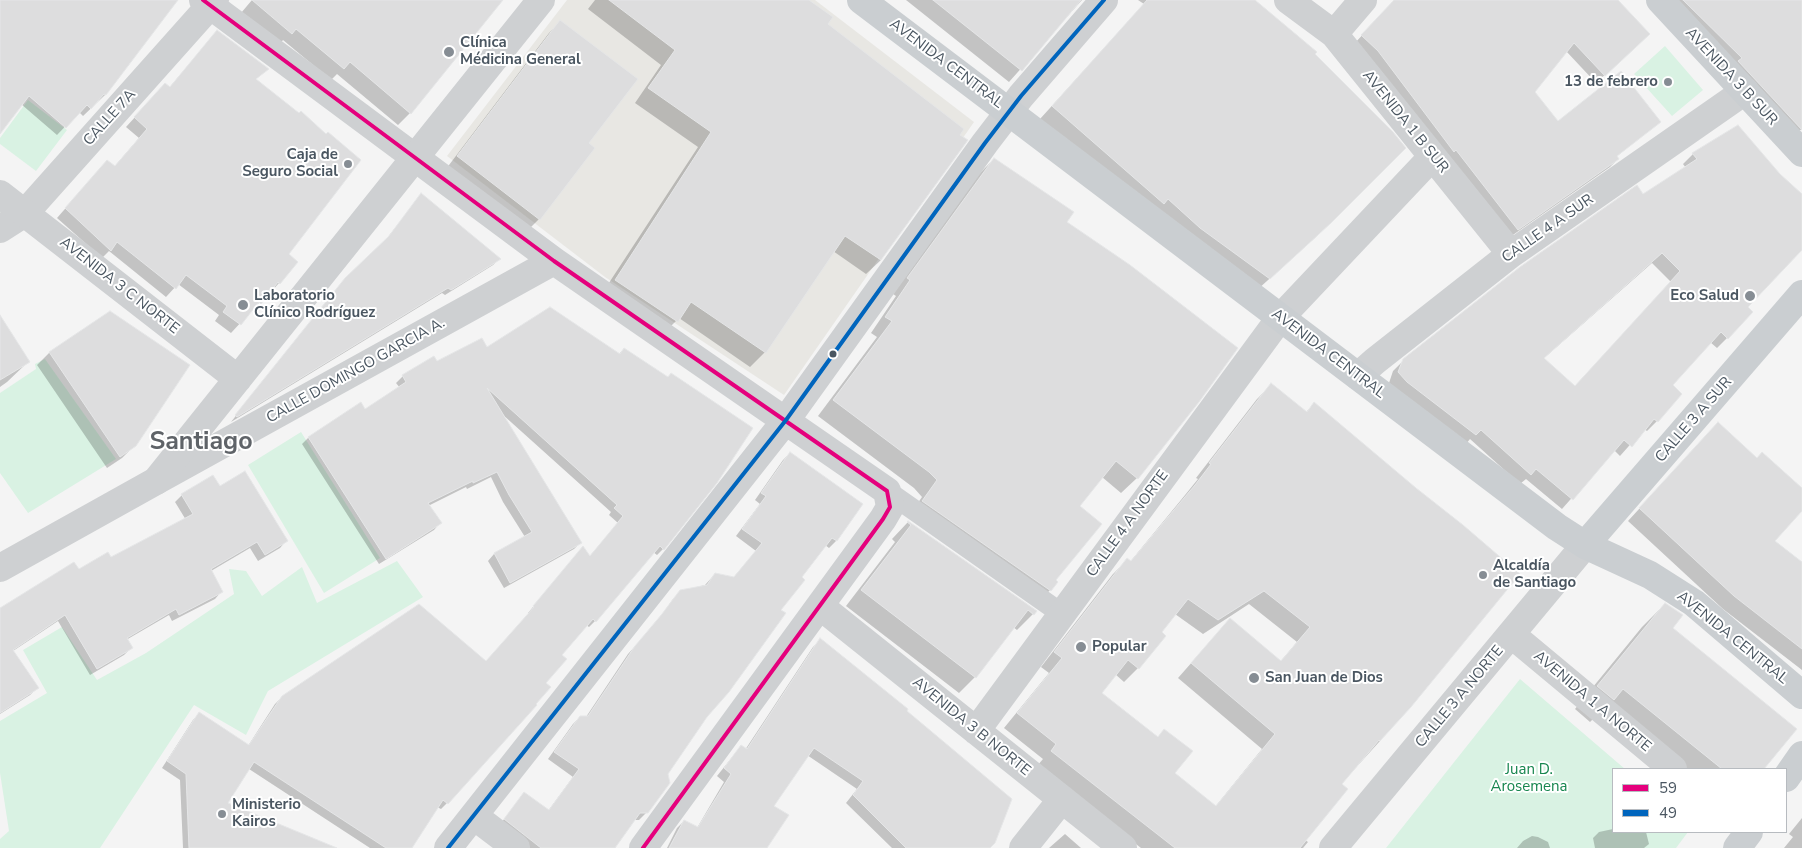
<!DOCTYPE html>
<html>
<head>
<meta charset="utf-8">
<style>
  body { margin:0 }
  #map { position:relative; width:1802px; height:848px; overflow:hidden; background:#f4f4f4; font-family:"Nunito Sans",sans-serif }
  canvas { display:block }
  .legend { position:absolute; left:1612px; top:768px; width:175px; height:65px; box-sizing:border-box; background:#fff; border:1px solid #b7bbc0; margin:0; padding:6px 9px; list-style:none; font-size:15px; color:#4a5661 }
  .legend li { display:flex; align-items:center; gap:10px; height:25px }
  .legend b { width:25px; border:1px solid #b7bbc0 }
</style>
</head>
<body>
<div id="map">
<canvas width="1802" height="848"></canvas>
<ul class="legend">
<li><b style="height:6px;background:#e5007d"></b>59</li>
<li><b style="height:6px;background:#0065bd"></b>49</li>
</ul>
</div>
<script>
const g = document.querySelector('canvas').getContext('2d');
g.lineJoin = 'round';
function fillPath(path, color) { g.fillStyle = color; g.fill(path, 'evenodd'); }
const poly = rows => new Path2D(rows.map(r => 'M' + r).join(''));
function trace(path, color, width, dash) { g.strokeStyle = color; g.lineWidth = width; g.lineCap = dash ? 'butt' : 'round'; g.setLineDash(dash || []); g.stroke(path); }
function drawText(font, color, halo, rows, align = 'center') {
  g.font = font + ' "Nunito Sans",sans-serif'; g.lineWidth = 4; g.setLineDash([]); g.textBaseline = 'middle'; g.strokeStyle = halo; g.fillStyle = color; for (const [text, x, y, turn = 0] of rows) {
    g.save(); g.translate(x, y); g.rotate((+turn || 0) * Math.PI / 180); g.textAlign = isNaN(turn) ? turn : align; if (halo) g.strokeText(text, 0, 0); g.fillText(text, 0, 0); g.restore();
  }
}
const commercial = poly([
  [567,0,815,0,974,122,784,395,605,277,447,156]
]);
const green = poly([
  [1665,46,1703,90,1672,116,1634,74],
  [28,100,67,130,36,171,0,144,0,138],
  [45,359,116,459,28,513,0,473,0,393,36,369,35,364],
  [301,432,380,558,324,593,248,465],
  [397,561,423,597,268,691,246,735,194,705,100,848,0,848,0,839,9,831,0,773,0,721,47,693,23,650,62,627,97,680,146,653,234,594,229,569,246,571,262,596,302,567,317,603],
  [1520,679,1625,769,1613,769,1613,832,1688,832,1676,848,1386,848]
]);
const shadow = poly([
  [0,0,165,0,168,11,105,95,83,116,79,112,57,135,21,104,0,132],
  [252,0,502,0,410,113,398,125,337,74,331,80,283,40,279,45,241,13],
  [595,0,807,0,826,24,881,260,866,274,833,251,765,352,750,367,679,318,662,335,601,295,698,147,635,103,661,65,588,9],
  [906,0,1082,0,1009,82],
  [1138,0,1253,0,1313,54,1318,235,1257,290,1040,119,1144,4],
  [1395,0,1616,0,1640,42,1596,83,1566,51,1533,92,1558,123,1659,122,1616,157,1618,159,1610,167,1510,237,1354,44],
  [1668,0,1802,0,1802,129,1791,135],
  [561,21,587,143,539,219,527,231,446,169,549,33],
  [217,31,267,69,255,80,287,254,296,263,279,283,271,292,270,291,231,333,215,321,219,315,178,284,166,297,109,251,102,258,57,218,99,170,114,167,139,138,126,127,157,93,169,88],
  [1693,154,1779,175,1802,195,1802,248,1746,307,1727,338,1717,348,1710,342,1671,386,1657,421,1647,431,1644,429,1620,456,1614,450,1562,509,1526,479,1520,484,1470,439,1465,445,1389,383,1393,371,1404,360,1642,195,1686,168,1683,164],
  [1652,263,1671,282,1574,387,1543,359],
  [994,159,1065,223,1198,401,1137,478,1121,493,1102,477,1078,507,1050,590,1035,606,908,517,922,497,914,488,818,416,877,337,871,333,896,296,893,294,978,175],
  [421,195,499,259,493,265,445,295,442,293,231,422,340,285,384,242],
  [110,312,135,445,122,458,107,468,37,365,49,353],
  [0,317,28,362,7,382,0,387],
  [486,348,619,354,624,349,663,549,657,555,653,552,595,621,589,627,586,625,561,655,447,803,441,809,437,807,410,848,370,848,249,769,226,804,324,848,183,848,180,780,162,768,193,720,199,714,248,746,275,704,282,697,485,663,529,614,528,613,577,554,589,557,618,523,609,515,611,512,502,414,580,543,574,549,504,588,488,561,494,554,525,537,503,502,491,477,467,489,466,487,428,506,440,523,434,530,379,564,302,444,308,438,365,411,400,388,396,383,403,376,434,358,436,363],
  [1271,385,1306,412,1315,404,1380,741,1341,784,1305,840,1308,842,1303,848,1141,848,1037,766,1043,759,1004,728,1049,673,1041,667,1113,574,1127,560,1130,562,1181,500,1198,479,1196,478,1257,399],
  [1249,604,1297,642,1280,662,1230,619,1178,678,1262,749,1215,807,1173,773,1164,730,1157,738,1100,693,1115,674,1124,682,1138,668,1160,633,1175,614,1203,634],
  [1706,436,1757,459,1802,490,1802,509,1773,541,1802,564,1802,670,1723,609,1628,521],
  [790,453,862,504,836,541,829,548,825,545,800,578,667,773,647,812,639,820,634,820,613,848,526,848,498,827,524,793,548,811,573,777,548,759,573,724,580,717,586,717,628,654,656,623,673,599,681,591,705,585,715,574,733,578,756,551,736,536,760,504,755,500,783,460],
  [219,488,286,541,280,548,258,561,250,548,211,571,221,592,215,599,172,621,169,615,126,640,131,648,124,655,90,675,58,621,13,651,37,688,30,695,0,714,0,609,73,563,78,571,110,559,186,520,175,502,182,495],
  [908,522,1035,612,1017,630,1013,627,975,677,959,693,846,606,895,542,892,539],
  [1665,604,1671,628,1795,729,1762,769,1671,769,1601,711,1590,722,1575,709,1642,627],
  [821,640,905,711,989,848,892,848,846,803,857,789,807,755,773,807,766,848,667,848,677,828,684,821,697,828,724,782,717,776,741,746,745,750,813,647],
  [1802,818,1802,848,1784,848,1793,837,1789,834],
  [1613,829,1613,832,1646,832,1649,844,1644,848,1595,848,1593,838,1599,832],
  [1065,834,1081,848,1049,848],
  [1532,836,1538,837,1548,842,1550,848,1517,848,1523,841]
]);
const building = poly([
  [0,0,178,0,106,95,104,94,91,109,87,105,66,128,29,96,0,134,0,0],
  [252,0,503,0,411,114,350,62,344,69,296,29,292,34,252,0],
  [609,0,809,0,833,17,828,24,964,129,960,135,968,140,881,260,845,236,766,353,691,302,678,322,615,280,711,132,648,88,675,50,609,0],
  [933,0,1081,0,1022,71,933,0],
  [1147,0,1255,0,1317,52,1315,54,1393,132,1406,148,1331,223,1270,279,1200,228,1168,199,1164,204,1052,106,1147,0],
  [1394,0,1618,0,1650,34,1605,76,1574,43,1535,92,1558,121,1621,71,1661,122,1617,156,1619,159,1518,230,1456,150,1454,152,1378,51,1361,35,1394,0],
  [1683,0,1802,0,1802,130,1738,61,1742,58,1683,0],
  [560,20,638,79,589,143,595,148,540,220,457,156,560,20],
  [217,30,269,69,256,79,299,113,301,111,326,134,328,132,361,160,289,254,298,262,280,284,278,282,261,304,259,302,241,325,223,312,227,306,186,275,176,289,117,242,111,251,65,208,107,160,115,166,147,129,134,117,165,83,170,87,217,30],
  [1738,125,1780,174,1802,194,1802,250,1748,307,1753,312,1728,339,1721,332,1673,385,1682,394,1658,422,1654,419,1632,447,1624,440,1573,500,1536,469,1531,475,1481,430,1476,435,1407,382,1398,372,1403,359,1520,267,1637,185,1643,194,1697,159,1692,153,1738,125],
  [1662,253,1680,271,1575,386,1544,358,1662,253],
  [994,158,1074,212,1067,222,1130,265,1238,348,1199,402,1138,479,1116,461,1080,506,1102,524,1056,580,1058,582,1051,591,922,501,937,480,929,472,833,400,892,321,885,317,910,280,907,278,994,158],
  [421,193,501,259,451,290,448,288,237,417,235,415,345,278,389,236,421,193],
  [550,307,620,354,624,348,668,377,671,373,753,428,717,483,664,550,660,546,596,622,593,619,562,655,567,659,546,683,551,687,536,704,537,705,448,804,443,800,412,848,386,848,254,762,228,803,337,848,189,848,186,774,167,761,199,712,249,745,282,696,419,604,486,661,534,607,533,606,583,546,590,556,623,516,614,508,617,505,487,388,582,543,510,583,494,553,532,532,509,495,497,472,473,483,473,481,428,503,442,523,386,559,308,437,361,402,365,409,406,382,402,375,434,356,437,361,482,338,487,347,550,307],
  [110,311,190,365,136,446,120,457,49,352,110,311],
  [0,315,30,362,0,380,0,315],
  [1271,383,1307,412,1314,402,1416,488,1463,525,1520,574,1411,707,1380,741,1379,740,1342,784,1348,789,1300,848,1175,848,1051,751,1056,744,1017,713,1062,658,1054,652,1127,558,1131,561,1195,485,1211,464,1209,463,1271,383],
  [1264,591,1310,627,1281,661,1230,618,1191,663,1275,734,1216,806,1175,773,1193,751,1164,729,1158,737,1102,693,1128,660,1139,669,1166,636,1162,632,1188,599,1218,620,1264,591],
  [1718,422,1757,458,1762,452,1802,488,1802,511,1775,541,1802,562,1802,649,1734,596,1639,508,1718,422],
  [790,452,863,504,837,541,832,538,802,577,805,580,781,610,786,613,729,692,707,717,668,774,670,783,648,813,640,813,615,848,541,848,504,819,524,792,549,810,579,769,554,752,580,716,588,716,635,646,662,614,680,590,707,585,715,573,734,577,762,543,742,529,766,496,761,493,790,452],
  [245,471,288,541,265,555,257,542,211,569,223,592,179,615,176,609,127,638,133,648,97,669,65,615,13,650,39,688,0,713,0,608,74,562,79,569,108,552,111,557,193,514,181,494,213,475,220,486,245,471],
  [908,521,1037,611,1034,615,1028,610,976,678,861,590,911,525,907,522,908,521],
  [1665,603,1683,615,1673,628,1797,729,1764,769,1722,769,1623,689,1614,700,1597,686,1665,603],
  [820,638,908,709,907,711,1012,799,995,843,990,848,906,848,853,795,863,781,814,748,774,806,789,815,767,848,669,848,684,820,698,827,731,774,724,768,741,745,747,749,820,638]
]);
const pedestrian = poly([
  [887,491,1062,614]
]);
const minor = poly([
  [203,0,554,261,887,491,890,507,883,519,643,848],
  [1288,0,1334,34,1511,254],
  [1334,34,1363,0],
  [0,229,25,213,215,0],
  [1358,376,1375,361,1511,254,1745,91],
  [156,481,554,261],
  [820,606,1123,848],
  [1512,635,1673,769],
  [976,731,1280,318,1432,157],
  [474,816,516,848],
  [448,848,786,420,985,143,1021,96,1104,0],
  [1023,848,1062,799],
  [1333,848,1585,545]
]);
const tertiary = poly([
  [0,194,238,379],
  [0,568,156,481,541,0]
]);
const primary = poly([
  [861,0,1557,527,1585,545,1650,575,1694,603,1802,695],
  [1660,0,1802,153],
  [1585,545,1802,294],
  [1786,778,1802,755],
  [1737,848,1749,832]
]);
const bus1 = poly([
  [203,0,554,261,887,491,890,507,883,519,643,848]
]);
const bus2 = poly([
  [448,848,786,420,985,143,1021,96,1104,0]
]);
const markers = [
  [449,52,6,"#868d94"],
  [1668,82,5,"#868d94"],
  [348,164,5,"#868d94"],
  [1750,296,6,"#868d94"],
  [243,305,6,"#868d94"],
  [833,354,4.5,"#4a5661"],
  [1483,575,5,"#868d94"],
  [1081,647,6,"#868d94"],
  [1254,678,6,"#868d94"],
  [222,814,5,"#868d94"]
];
const poiNames = [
  ["Clínica",460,43],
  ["Médicina General",460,60],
  ["13 de febrero",1658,82,"right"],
  ["Caja de",338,155,"right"],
  ["Seguro Social",338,172,"right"],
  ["Laboratorio",254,296],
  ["Clínico Rodríguez",254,313],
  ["Eco Salud",1739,296,"right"],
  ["Alcaldía",1493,566],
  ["de Santiago",1493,583],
  ["Popular",1092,647],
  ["San Juan de Dios",1265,678],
  ["Ministerio",232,805],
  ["Kairos",232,822]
];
const streetNames = [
  ["AVENIDA CENTRAL",946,64,37],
  ["AVENIDA 3 B SUR",1731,77,47],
  ["CALLE 7A",110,118,-48],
  ["AVENIDA 1 B SUR",1405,122,51],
  ["CALLE 4 A SUR",1548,229,-35],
  ["AVENIDA 3 C NORTE",119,286,38],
  ["AVENIDA CENTRAL",1328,354,37],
  ["CALLE DOMINGO GARCIA A.",356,371,-29],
  ["CALLE 3 A SUR",1694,420,-49],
  ["CALLE 4 A NORTE",1128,524,-54],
  ["AVENIDA CENTRAL",1732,638,39],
  ["CALLE 3 A NORTE",1460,697,-50],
  ["AVENIDA 1 A NORTE",1592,702,40],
  ["AVENIDA 3 B NORTE",971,727,39]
];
const parkNames = [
  ["Juan D.",1529,770],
  ["Arosemena",1529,787]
];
const townNames = [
  ["Santiago",201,443]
];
fillPath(commercial, '#e8e7e3');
fillPath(green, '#d9f2e3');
fillPath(shadow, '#0003');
fillPath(building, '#ddddde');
trace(building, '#e5e6e7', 1);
trace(pedestrian, '#ced0d2', 21);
trace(minor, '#ced0d2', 28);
trace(tertiary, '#ced0d2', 28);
trace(primary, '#caced1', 28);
trace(bus1, '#e5007d', 4);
trace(bus2, '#0065bd', 4);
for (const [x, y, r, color] of markers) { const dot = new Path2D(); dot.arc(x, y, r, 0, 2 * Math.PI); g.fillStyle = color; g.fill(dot); trace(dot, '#fff', 2); }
drawText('bold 15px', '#4a5661', '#fff', poiNames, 'left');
drawText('15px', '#4a5661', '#fff', streetNames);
drawText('15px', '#17864f', '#fff', parkNames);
drawText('bold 25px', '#5f6368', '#fff', townNames);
</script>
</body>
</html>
